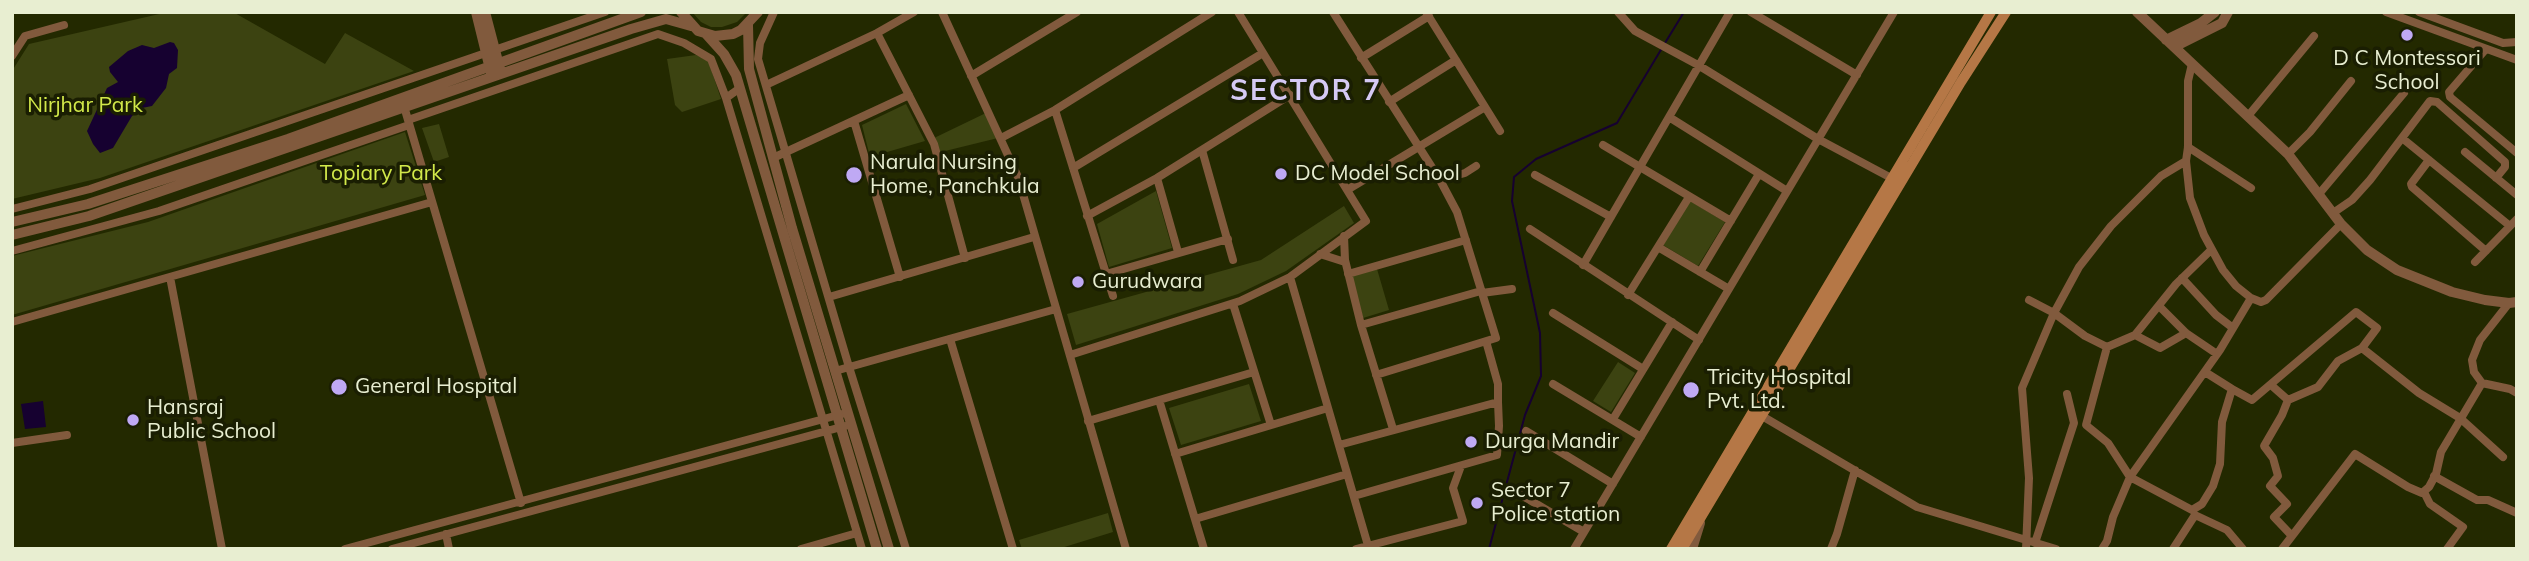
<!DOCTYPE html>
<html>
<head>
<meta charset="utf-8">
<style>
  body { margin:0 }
  #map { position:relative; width:2529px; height:561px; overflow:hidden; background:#232900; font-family:Mulish,sans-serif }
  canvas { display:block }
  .frame { position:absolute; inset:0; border:14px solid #e8eed1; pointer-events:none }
</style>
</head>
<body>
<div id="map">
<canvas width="2529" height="561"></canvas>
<div class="frame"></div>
</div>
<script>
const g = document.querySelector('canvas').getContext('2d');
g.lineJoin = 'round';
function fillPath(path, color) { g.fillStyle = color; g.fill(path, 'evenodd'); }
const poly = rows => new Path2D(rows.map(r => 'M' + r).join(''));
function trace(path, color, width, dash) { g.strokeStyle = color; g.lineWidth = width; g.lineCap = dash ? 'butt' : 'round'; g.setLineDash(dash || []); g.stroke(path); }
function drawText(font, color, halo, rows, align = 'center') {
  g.font = font + ' Mulish,sans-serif'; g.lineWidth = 7; g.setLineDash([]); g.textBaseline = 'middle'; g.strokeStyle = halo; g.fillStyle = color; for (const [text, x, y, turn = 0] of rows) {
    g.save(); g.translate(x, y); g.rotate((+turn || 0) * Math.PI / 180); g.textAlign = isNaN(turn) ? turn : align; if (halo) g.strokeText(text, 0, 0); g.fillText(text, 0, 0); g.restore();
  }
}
const green = poly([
  [168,12,233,12,325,64,345,33,414,71,100,178,12,199,12,71,29,44],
  [692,12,747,12,737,22,722,27,711,27,701,22],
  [696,55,708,60,721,99,682,112,675,105,667,59],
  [906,104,925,141,870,157,862,125],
  [988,112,998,138,937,153,932,139],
  [439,124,449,157,434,162,422,128],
  [405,132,425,195,12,315,12,256,148,222],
  [1156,191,1172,248,1109,267,1097,224],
  [1690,201,1725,222,1698,266,1663,245],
  [1344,206,1354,223,1286,271,1238,294,1076,345,1067,314,1261,260],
  [1377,269,1389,310,1363,318,1351,276],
  [1618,362,1635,373,1611,412,1593,401],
  [1249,384,1261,421,1181,445,1169,408],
  [1108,513,1113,532,1058,549,1022,549,1019,540]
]);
const water = poly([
  [170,42,174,43,178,50,177,68,169,74,166,88,152,106,142,108,132,116,113,148,100,153,93,144,87,131,107,88,118,82,110,72,109,67,128,51,142,45,154,48],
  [43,401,46,427,25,429,21,404]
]);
const stream = poly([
  [1665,43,1684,12],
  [1489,549,1525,415,1541,376,1540,333,1512,201,1514,177,1536,159,1617,123,1662,48]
]);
const minor = poly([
  [774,12,760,43,758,59,849,367,906,549],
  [942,12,1018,177,1126,549],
  [1333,12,1440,180,1457,212,1496,338,1376,375],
  [1426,12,1500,131],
  [1618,12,1635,31,1698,65,1818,139,1895,180],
  [1751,12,1857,75],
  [2386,12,2517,60],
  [2419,12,2503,43,2517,42],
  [877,33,934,144,965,258],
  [2486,49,2449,92,2450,97,2517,153],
  [12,56,25,36,64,25],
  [1361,58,1429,16],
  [2192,64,2188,81,2188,147,2186,161,2190,198,2204,235,2223,270,2236,286,2251,298],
  [971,76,1077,12],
  [766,85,877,33,914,12],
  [740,88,726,98,862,549],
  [1389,102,1456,60],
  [403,103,521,503],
  [1055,110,1113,296],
  [2248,116,2314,36],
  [1669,117,1787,191],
  [408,120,658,34,684,43,711,59,726,98],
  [854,121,900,277],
  [1001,138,1055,110,1212,12],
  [2402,138,2510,226],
  [1603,145,1731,221],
  [2188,147,2251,188],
  [1202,150,1233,260],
  [2465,152,2517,195],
  [2288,154,2310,132,2351,81],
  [773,158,909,95],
  [2429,160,2411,184,2412,187,2486,251],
  [1073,168,1263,53],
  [1535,175,1611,217],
  [1157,178,1178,252],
  [1440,180,1465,173,1476,166],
  [1347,190,1485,107],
  [2319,194,2404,93],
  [12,209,90,189,605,12],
  [2333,213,2352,200,2370,180,2430,101,2437,102,2505,162,2505,167,2496,178],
  [1087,216,1157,178,1290,95],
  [1530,229,1699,340],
  [1344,236,1345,260,1361,325,1393,429],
  [1658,247,1729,289],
  [12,251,159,211,409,125],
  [1320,254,1345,262],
  [2475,262,2517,219],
  [1583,265,1730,12],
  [1700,272,1759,174],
  [1106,274,1228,239],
  [1348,274,1466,240],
  [170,277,222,549],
  [1290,277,1369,549],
  [2182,278,2216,315,2233,328],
  [1482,293,1512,289],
  [1628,295,1689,197],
  [829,297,1034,237],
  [2029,300,2054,313,2079,267,2111,226,2161,176,2186,161],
  [1233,304,1271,425],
  [2159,306,2186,333,2217,354],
  [1553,313,1643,369],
  [12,322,432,202],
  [1361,325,1481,291],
  [2135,335,2160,348,2186,333],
  [950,339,1013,549],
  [1486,341,1498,384,1498,402],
  [2107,347,2135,335,2176,284,2211,250],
  [1070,355,1240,301,1290,277,1366,221,1238,12],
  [835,371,1056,309],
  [2482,383,2510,389,2517,393],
  [1553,384,1641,437],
  [2271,385,2288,400,2318,387,2338,361,2362,348,2419,393,2460,418,2503,457],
  [2232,389,2252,400,2356,312,2377,328,2362,348],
  [1159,400,1204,549],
  [2288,400,2282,415,2264,446,2273,458,2278,476,2270,486,2287,504,2274,517,2292,536],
  [1762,416,1917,507,2056,549],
  [1613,419,1672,322],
  [1088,421,1254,372],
  [1526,431,1613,484],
  [12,443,67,435],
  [1339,445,1498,402,1499,426,1497,455,1354,496],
  [1175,454,1328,408],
  [2434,476,2477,500,2488,500,2517,513],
  [1511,489,1584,532],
  [2424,492,2430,504,2463,527,2447,549],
  [1195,519,1347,474],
  [446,534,449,549],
  [2035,543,2074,423,2067,394],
  [345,549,842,414],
  [392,549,845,426],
  [801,549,857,533],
  [1356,549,1463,521,1453,488,1461,466],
  [1574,549,1894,12],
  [1831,549,1837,534,1855,470],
  [2026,549,2029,478,2022,388,2054,313,2085,336,2107,347,2086,425,2108,443,2130,477,2192,510,2202,504,2213,486,2220,464,2222,422,2232,389,2205,372],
  [2102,549,2107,541,2113,517,2130,477,2220,350,2251,298,2261,302,2266,300,2341,224],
  [2173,549,2195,515,2227,530,2243,549],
  [2282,549,2355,454,2408,487,2422,493,2429,487,2436,474,2441,452,2482,383,2474,372,2472,360,2480,340,2509,303]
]);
const tertiary = poly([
  [476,12,491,73],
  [485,12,500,69],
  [681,12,698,31,715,36,733,34,741,30,758,12],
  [2137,12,2288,154,2341,224,2367,250,2397,270,2452,292,2485,300,2509,303,2517,302],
  [748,25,749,69,792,228,889,549],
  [706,34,724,54,736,75,877,549],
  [2166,40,2201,23,2215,12],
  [2174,47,2222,23,2228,12],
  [12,222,88,204,288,139,641,12],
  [12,235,89,216,631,29,666,19,691,26],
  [1692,549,1700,523]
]);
const secondary = poly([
  [1671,549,1991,12],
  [1682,549,1961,82,2006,12]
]);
const markers = [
  [2407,35,7,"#bfa9f4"],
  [1281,174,7,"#bfa9f4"],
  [854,175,9,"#bfa9f4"],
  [1078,282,7,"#bfa9f4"],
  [339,387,9,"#bfa9f4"],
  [1691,390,9,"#bfa9f4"],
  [133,420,7,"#bfa9f4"],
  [1471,442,7,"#bfa9f4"],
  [1477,503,7,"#bfa9f4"]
];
const poiNames = [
  ["D C Montessori",2407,59,"center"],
  ["School",2407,83,"center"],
  ["Narula Nursing",870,163],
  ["Home, Panchkula",870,187],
  ["DC Model School",1295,174],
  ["Gurudwara",1092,282],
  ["Tricity Hospital",1707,378],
  ["Pvt. Ltd.",1707,402],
  ["General Hospital",355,387],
  ["Hansraj",147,408],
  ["Public School",147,432],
  ["Durga Mandir",1485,442],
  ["Sector 7",1491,491],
  ["Police station",1491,515]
];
const parkNames = [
  ["Nirjhar Park",85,106],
  ["Topiary Park",381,174]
];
const districtNames = [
  ["SECTOR 7",1306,92]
];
fillPath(green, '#3c4311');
fillPath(water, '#160130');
trace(stream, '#160130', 2);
trace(minor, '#815a3d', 8);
trace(tertiary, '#815a3d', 10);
trace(secondary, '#b57746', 10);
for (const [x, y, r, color] of markers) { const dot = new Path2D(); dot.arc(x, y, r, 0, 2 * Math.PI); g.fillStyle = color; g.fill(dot); trace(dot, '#1a1e02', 2.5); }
drawText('21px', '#e8eed1', '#1a1e02', poiNames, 'left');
drawText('21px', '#d2e94a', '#1a1e02', parkNames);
g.letterSpacing = '2px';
drawText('bold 28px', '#d5c9f4', '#1a1e02', districtNames);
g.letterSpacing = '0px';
</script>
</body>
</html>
